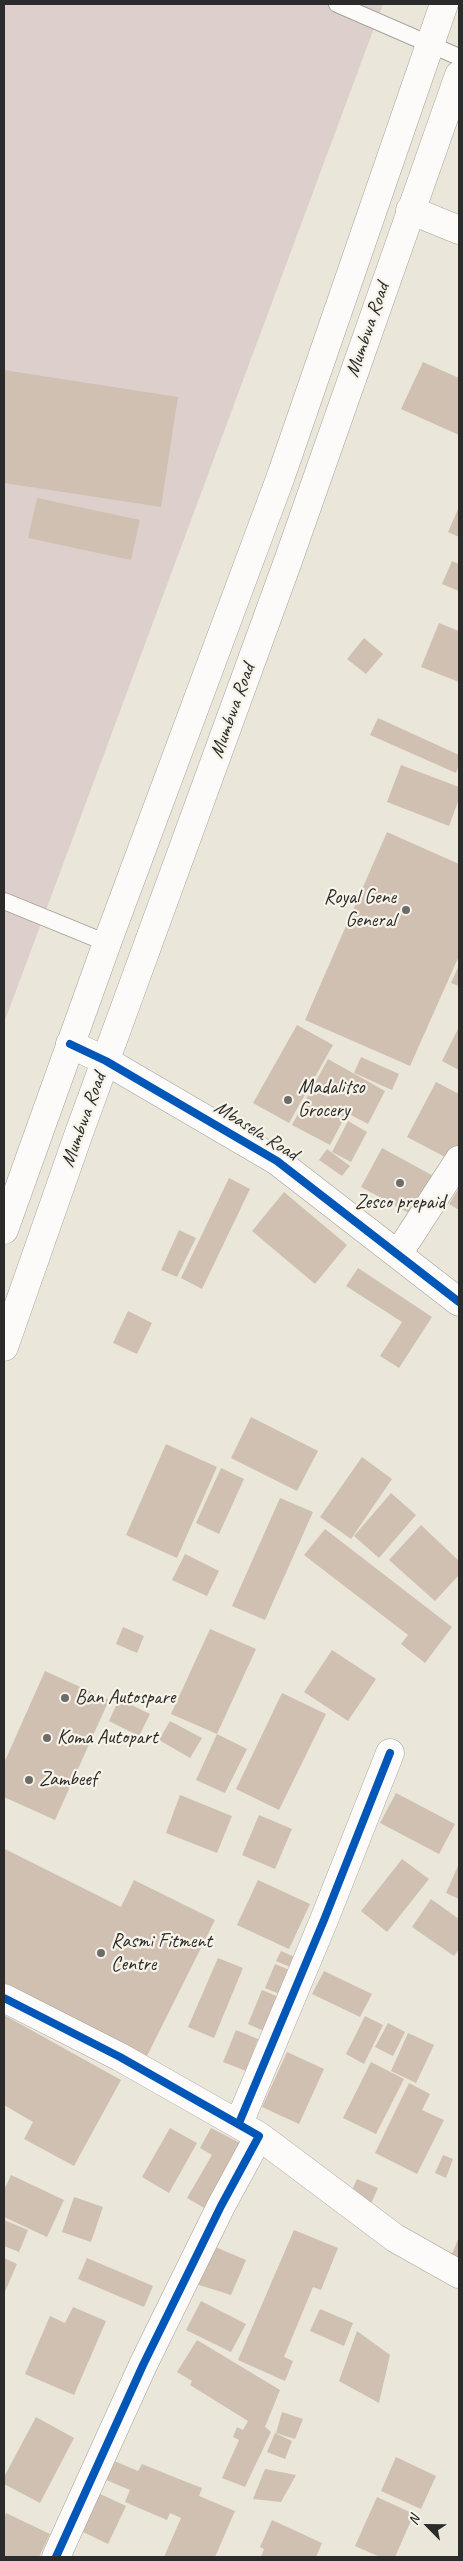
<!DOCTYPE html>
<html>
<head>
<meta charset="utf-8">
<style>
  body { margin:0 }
  #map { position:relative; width:463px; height:2561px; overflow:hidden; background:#eae6d9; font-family:Caveat,sans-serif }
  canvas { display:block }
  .frame { position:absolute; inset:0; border:5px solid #2b2b2b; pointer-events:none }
  .north { position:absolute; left:403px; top:2501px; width:50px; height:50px; -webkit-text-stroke:4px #f7f3e8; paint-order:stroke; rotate:293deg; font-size:14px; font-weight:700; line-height:20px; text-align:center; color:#2b2b2b }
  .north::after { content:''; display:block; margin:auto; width:18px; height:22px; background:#2b2b2b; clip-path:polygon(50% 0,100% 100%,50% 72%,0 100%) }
</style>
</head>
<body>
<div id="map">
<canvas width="463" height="2561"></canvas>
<div class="frame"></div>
<div class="north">N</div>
</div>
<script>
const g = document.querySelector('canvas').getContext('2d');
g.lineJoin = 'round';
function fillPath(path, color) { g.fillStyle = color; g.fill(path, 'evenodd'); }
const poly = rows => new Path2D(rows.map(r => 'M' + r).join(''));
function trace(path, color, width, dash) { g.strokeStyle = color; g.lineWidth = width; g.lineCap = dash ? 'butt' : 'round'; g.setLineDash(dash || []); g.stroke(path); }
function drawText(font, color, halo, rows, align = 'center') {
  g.font = font + ' Caveat,sans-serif'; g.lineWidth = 4.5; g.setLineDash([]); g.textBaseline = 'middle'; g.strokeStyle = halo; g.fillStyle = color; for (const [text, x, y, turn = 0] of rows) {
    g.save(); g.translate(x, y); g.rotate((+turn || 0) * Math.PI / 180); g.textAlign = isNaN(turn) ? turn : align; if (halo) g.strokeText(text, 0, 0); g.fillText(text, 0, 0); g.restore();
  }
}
const industrial = poly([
  [4,4,383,4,4,1023]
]);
const building = poly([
  [423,362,459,378,459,435,401,409],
  [4,370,178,397,161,507,4,483],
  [37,498,140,520,131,560,28,538],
  [459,507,459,537,448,532],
  [452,561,459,564,459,591,442,584],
  [439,623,459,631,459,682,421,667],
  [364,638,383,654,366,674,347,659],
  [378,718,459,755,459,765,456,773,370,735],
  [401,765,459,787,459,799,449,826,387,802],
  [387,832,459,864,459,956,410,1066,305,1020],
  [459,965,459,986,451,983],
  [297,1025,333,1045,289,1123,253,1103],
  [459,1027,459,1070,442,1061],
  [361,1057,399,1074,392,1090,354,1073],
  [328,1059,385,1091,368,1124,347,1113,330,1145,292,1125],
  [436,1082,459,1094,459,1149,453,1161,407,1137],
  [348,1121,367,1132,351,1162,332,1152],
  [382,1148,439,1179,418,1218,361,1187],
  [327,1149,350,1166,342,1176,319,1160],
  [229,1178,250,1189,202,1289,181,1278],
  [459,1188,459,1210,449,1204],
  [284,1192,347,1245,315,1284,252,1231],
  [179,1230,196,1238,177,1277,161,1270],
  [358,1268,432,1317,399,1368,380,1356,402,1322,346,1286],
  [128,1311,152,1323,137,1354,113,1343],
  [251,1417,318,1451,297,1491,231,1458],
  [166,1444,217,1467,177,1558,126,1535],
  [362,1457,392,1479,351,1539,320,1517],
  [221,1468,244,1479,219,1534,196,1523],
  [391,1493,416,1515,379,1558,354,1536],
  [280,1498,313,1512,265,1620,232,1606],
  [421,1525,459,1561,459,1575,435,1601,389,1560],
  [325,1529,452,1627,425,1663,401,1644,408,1635,304,1555],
  [185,1554,219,1571,207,1596,172,1580],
  [123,1627,144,1636,137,1653,116,1644],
  [210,1629,256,1649,217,1734,171,1714],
  [332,1650,376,1679,348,1721,304,1692],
  [45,1671,109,1700,55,1820,4,1797,4,1763],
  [282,1693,326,1714,279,1810,236,1789],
  [119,1699,150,1714,139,1736,109,1721],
  [170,1721,202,1738,190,1758,159,1740],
  [217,1734,247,1749,225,1793,196,1780],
  [396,1793,455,1824,439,1854,380,1823],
  [180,1795,232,1816,217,1853,166,1833],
  [259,1815,292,1829,275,1869,242,1855],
  [5,1849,121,1907,134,1880,215,1920,147,2056,4,1985],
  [402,1859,429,1879,387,1932,361,1911],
  [458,1866,459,1867,459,1899,446,1893],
  [258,1880,310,1904,289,1949,237,1925],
  [431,1899,459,1919,459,1949,454,1956,412,1927],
  [281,1951,306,1962,302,1972,276,1961],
  [218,1958,243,1968,214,2038,188,2027],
  [275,1964,297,1973,287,1997,265,1988],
  [324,1971,372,1994,360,2017,312,1994],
  [262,1990,281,1998,266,2032,248,2024],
  [4,2015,121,2080,74,2166,24,2139,33,2122,4,2105],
  [365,2016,383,2025,364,2064,346,2054],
  [388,2023,405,2032,393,2056,375,2047],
  [236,2030,258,2039,246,2071,223,2062],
  [408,2033,434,2045,416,2083,391,2071],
  [287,2052,324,2069,299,2124,262,2107],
  [371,2062,404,2079,376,2134,343,2118],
  [409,2083,430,2094,422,2110,444,2120,417,2174,375,2153],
  [170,2128,197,2143,169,2193,142,2177],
  [211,2128,242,2144,206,2209,187,2198,212,2155,200,2148],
  [443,2155,453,2159,446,2178,435,2173],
  [11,2175,64,2200,47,2237,4,2217,4,2190],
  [357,2179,378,2188,370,2206,349,2197],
  [74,2197,103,2207,91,2242,62,2232],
  [4,2220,28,2230,19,2252,4,2246],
  [294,2230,338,2248,321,2290,313,2287,284,2357,293,2361,285,2381,238,2360],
  [459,2237,459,2265,449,2261],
  [213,2246,246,2260,231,2295,196,2284],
  [4,2258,17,2264,4,2294],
  [87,2258,153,2286,144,2307,78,2279],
  [201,2301,246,2324,231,2352,186,2330],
  [73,2307,106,2321,74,2395,25,2374,50,2316,65,2323],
  [320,2309,353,2323,344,2346,310,2331],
  [357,2331,390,2355,379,2403,339,2381],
  [197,2340,280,2390,265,2427,271,2432,245,2487,222,2478,239,2440,233,2437,237,2427,243,2430,248,2421,190,2385,192,2381,177,2372],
  [282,2412,303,2419,295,2439,276,2433],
  [36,2417,74,2438,40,2503,4,2484,4,2477],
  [275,2433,292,2441,285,2459,267,2452],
  [396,2457,436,2476,421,2509,381,2491],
  [112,2460,138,2471,142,2464,184,2481,202,2488,199,2496,235,2511,215,2557,164,2557,181,2518,170,2513,167,2520,125,2502,130,2490,104,2479],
  [265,2469,296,2475,281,2502,253,2499],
  [98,2493,126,2506,108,2544,81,2531],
  [377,2497,414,2514,395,2557,380,2557,355,2546],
  [6,2513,50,2534,39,2557,4,2556,4,2519],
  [272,2520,322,2543,316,2557,261,2557,264,2549,260,2547]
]);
const service = poly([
  [337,4,459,57],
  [4,901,107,943]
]);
const minor = poly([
  [410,210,459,230],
  [70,1044,106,1061,277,1161,459,1302],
  [398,1254,459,1160],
  [4,1998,120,2057,259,2136,221,2206,143,2365,56,2557],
  [239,2123,324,1920,390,1753],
  [259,2136,395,2238,459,2274]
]);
const primary = poly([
  [4,1230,107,943,281,476,444,4],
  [4,1347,79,1133,288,561,459,75]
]);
const cycleway = poly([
  [70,1044,106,1061,277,1161,459,1302],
  [4,1998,120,2057,259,2136,221,2206,143,2365,56,2557],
  [239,2123,324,1920,390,1753]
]);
const markers = [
  [406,910,5,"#6e6c68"],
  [288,1100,5,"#6e6c68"],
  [400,1183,5,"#6e6c68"],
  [65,1698,5,"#6e6c68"],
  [47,1738,5,"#6e6c68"],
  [29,1780,5,"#6e6c68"],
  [101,1953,5,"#6e6c68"]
];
const streetNames = [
  ["Mumbwa Road",368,330,-71],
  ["Mumbwa Road",233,711,-70],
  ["Mumbwa Road",84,1120,-70],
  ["Mbasela Road",256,1131,32]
];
const poiNames = [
  ["Royal Gene",396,898,"right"],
  ["General",396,921,"right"],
  ["Madalitso",298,1088],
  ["Grocery",298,1111],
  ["Zesco prepaid",400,1203,"center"],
  ["Ban Autospare",75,1698],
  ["Koma Autopart",57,1738],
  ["Zambeef",39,1780],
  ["Rasmi Fitment",111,1942],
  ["Centre",111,1965]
];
fillPath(industrial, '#ddd0cc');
fillPath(building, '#d0c0b2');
trace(service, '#a5a39b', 18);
trace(minor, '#a5a39b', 29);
trace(primary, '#a5a39b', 29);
trace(service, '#fcfbf9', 16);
trace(minor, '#fcfbf9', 28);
trace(primary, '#fcfbf9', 28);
trace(cycleway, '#0057b8', 8);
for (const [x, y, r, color] of markers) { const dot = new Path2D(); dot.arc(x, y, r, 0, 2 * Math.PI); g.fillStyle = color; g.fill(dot); trace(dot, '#f7f3e8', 2); }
drawText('20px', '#2b2b2b', '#f7f3e8', streetNames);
drawText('20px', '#2b2b2b', '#f7f3e8', poiNames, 'left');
</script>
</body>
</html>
